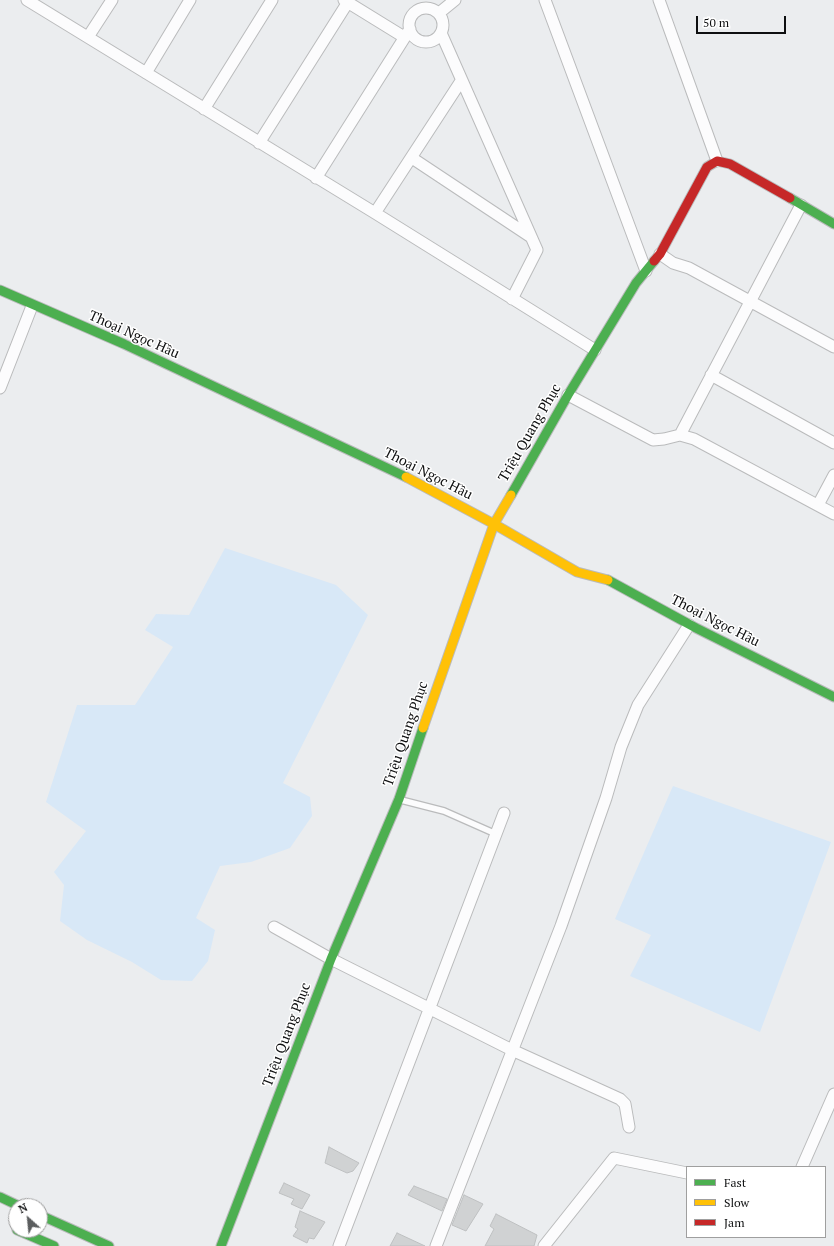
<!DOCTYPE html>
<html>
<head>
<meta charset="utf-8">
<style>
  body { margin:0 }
  #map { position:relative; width:834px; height:1246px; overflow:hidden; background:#ebedef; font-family:"PT Serif",serif }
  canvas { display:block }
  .legend { position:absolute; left:686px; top:1166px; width:140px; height:72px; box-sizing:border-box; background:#fff; border:1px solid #9f9f9f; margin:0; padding:5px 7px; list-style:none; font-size:12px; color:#0e0f10 }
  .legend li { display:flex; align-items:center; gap:8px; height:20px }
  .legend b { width:20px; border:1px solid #9f9f9f }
  .north { position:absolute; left:8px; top:1198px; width:40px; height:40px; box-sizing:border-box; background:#fff; border:1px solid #9f9f9f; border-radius:50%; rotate:333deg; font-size:11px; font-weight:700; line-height:16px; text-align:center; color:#0e0f10 }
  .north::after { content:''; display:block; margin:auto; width:14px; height:18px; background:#5b5d5e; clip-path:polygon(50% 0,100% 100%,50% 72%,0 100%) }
  .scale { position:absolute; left:696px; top:16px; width:90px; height:18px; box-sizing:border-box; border:2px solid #0e0f10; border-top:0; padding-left:5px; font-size:12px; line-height:14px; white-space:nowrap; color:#0e0f10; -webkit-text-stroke:3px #fff; paint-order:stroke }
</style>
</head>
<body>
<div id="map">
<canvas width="834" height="1246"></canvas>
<ul class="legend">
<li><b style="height:5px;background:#4caf50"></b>Fast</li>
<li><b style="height:5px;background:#ffc107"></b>Slow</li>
<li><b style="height:5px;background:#c62828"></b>Jam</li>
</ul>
<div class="north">N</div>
<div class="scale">50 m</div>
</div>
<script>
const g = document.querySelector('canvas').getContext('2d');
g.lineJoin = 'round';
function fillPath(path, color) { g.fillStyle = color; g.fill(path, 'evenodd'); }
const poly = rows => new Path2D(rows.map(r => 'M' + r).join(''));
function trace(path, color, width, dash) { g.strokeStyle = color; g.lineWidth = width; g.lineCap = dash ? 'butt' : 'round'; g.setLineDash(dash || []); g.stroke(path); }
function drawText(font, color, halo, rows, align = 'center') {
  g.font = font + ' "PT Serif",serif'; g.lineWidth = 3; g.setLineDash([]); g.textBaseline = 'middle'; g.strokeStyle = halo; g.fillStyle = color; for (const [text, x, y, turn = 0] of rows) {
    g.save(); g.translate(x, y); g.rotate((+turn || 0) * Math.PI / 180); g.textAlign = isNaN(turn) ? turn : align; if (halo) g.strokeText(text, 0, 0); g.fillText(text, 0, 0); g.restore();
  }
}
const green = poly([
  [225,548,336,585,368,615,283,783,310,797,312,816,290,848,251,862,220,866,196,918,215,930,208,961,192,981,161,980,132,962,87,940,60,921,64,885,54,872,86,831,46,802,77,705,135,705,173,647,145,630,156,614,189,615],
  [673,786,831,842,760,1032,630,976,651,935,615,919]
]);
const building = poly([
  [329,1147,359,1163,353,1171,347,1173,325,1163,329,1147],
  [284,1183,310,1195,302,1209,291,1204,294,1199,279,1193,284,1183],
  [414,1186,447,1199,442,1211,408,1195,414,1186],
  [464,1195,483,1204,466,1231,452,1225,464,1195],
  [300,1211,325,1222,314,1239,309,1238,307,1243,293,1236,298,1229,295,1227,300,1211],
  [496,1214,537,1235,534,1246,485,1246,494,1229,490,1226,496,1214],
  [397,1233,425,1246,390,1246,397,1233]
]);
const lane = poly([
  [401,800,444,811,496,834]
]);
const street = poly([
  [27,0,375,213,595,350],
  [344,0,404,37],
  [545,0,646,271],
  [659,0,717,161],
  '409 25a17 17 0 1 1 34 0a17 17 0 1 1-34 0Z',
  [439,13,455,0],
  [441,33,537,250,512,299],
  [88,37,112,0],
  [146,73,190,0],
  [204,109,272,0],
  [259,143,348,2],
  [412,158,531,237],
  [316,178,410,29],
  [375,213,461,81],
  [660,254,673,263,689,268,834,347],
  [711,375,834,443],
  [0,388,32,306],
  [568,395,653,440,664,439,680,435,694,439,834,514],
  [680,435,801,205],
  [818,505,834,475],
  [274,927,331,959,512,1050,620,1099,625,1104,629,1127],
  [802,1167,834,1094],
  [339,1246,504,813],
  [436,1246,561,926,606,798,621,747,638,705,689,625],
  [544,1246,614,1158,687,1173]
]);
const fast = poly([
  [790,198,834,224],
  [0,290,124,344,406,477],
  [511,495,568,395,636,283,654,261],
  [608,580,696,628,834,697],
  [0,1197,19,1206],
  [40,1215,109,1246],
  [17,1230,54,1246],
  [221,1246,331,959,399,799,423,728]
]);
const slow = poly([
  [406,477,494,524,577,572,608,580],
  [423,728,494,524,511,495]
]);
const jam = poly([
  [654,261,660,254,707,167,717,161,730,164,790,198]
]);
const streetNames = [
  ["Thoại Ngọc Hầu",134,335,24],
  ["Triệu Quang Phục",530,433,-60],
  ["Thoại Ngọc Hầu",428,474,27],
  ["Thoại Ngọc Hầu",715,621,27],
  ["Triệu Quang Phục",406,734,-71],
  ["Triệu Quang Phục",287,1035,-69]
];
fillPath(green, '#d8e8f7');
fillPath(building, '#d0d2d3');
trace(building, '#bec0c1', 1);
trace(lane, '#babbbc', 8);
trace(street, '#babbbc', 13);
trace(fast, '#babbbc', 11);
trace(slow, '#babbbc', 11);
trace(jam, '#babbbc', 11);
trace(lane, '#fcfcfd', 5.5);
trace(street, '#fcfcfd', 11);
trace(fast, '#4caf50', 9);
trace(slow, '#ffc107', 9);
trace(jam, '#c62828', 9);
drawText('14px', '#0e0f10', '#fff', streetNames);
</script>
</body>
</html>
